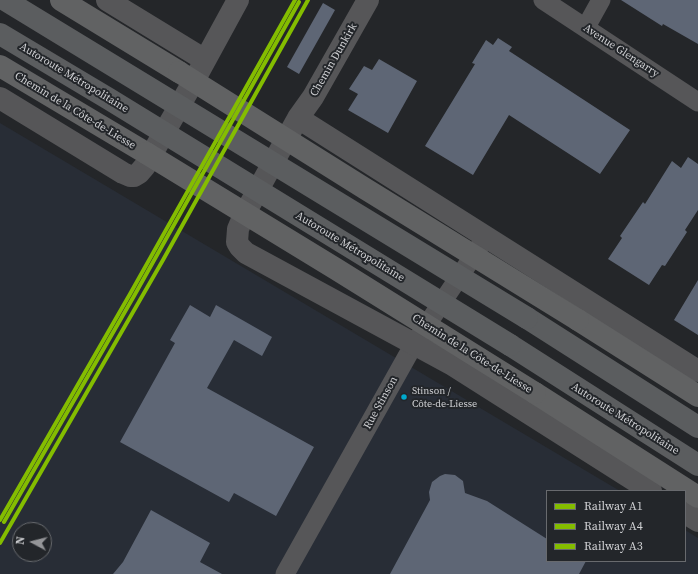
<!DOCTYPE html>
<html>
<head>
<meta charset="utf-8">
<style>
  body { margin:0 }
  #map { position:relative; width:698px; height:574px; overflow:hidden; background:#242629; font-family:"Source Serif 4",serif }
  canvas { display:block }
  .legend { position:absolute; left:546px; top:490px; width:140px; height:72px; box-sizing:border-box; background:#23262a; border:1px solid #686a6e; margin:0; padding:5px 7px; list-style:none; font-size:12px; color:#d0d1d4 }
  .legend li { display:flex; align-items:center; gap:8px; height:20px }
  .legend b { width:20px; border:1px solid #686a6e }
  .north { position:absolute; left:12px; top:522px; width:40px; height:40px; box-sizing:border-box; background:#23262a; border:1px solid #686a6e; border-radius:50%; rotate:277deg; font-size:11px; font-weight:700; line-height:16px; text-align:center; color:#d0d1d4 }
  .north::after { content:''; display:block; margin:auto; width:14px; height:18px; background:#949598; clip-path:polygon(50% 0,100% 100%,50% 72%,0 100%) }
</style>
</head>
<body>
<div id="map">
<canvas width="698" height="574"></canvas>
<ul class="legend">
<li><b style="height:5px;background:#84bd00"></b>Railway A1</li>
<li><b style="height:5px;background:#84bd00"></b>Railway A4</li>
<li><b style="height:5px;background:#84bd00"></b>Railway A3</li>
</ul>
<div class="north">N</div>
</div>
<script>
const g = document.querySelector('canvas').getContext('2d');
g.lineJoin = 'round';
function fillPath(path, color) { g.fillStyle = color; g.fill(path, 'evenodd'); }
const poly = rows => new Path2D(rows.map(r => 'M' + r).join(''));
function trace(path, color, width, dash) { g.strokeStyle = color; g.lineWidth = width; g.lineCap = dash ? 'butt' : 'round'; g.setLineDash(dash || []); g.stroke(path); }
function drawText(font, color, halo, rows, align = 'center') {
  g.font = font + ' "Source Serif 4",serif'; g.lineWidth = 4; g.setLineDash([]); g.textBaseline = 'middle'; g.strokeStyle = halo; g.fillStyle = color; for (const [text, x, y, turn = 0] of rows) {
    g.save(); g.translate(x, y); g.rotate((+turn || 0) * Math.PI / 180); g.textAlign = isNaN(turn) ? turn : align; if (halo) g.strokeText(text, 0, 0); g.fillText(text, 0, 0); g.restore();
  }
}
const built = poly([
  [0,123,620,491,547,491,547,561,685,561,685,530,698,538,698,574,0,574],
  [20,530,44,530,44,554,20,554]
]);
const building = poly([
  [621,0,698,0,698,44,663,24,662,26],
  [323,3,335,10,299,74,287,67],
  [498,38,512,47,509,51,630,130,600,174,509,115,473,175,425,146,475,64,472,63,486,40,493,45],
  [379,59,417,81,388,133,348,110,358,94,349,89,364,66,372,70],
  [688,157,698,164,698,210,685,230,687,232,665,266,662,265,649,285,608,259,622,238,620,236,643,202,645,204,672,161,681,168],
  [698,280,698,335,674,320],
  [190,305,210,317,216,305,272,337,262,356,234,340,207,388,314,447,276,516,234,493,229,502,120,442,175,343,170,340],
  [445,474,455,475,463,481,465,493,487,501,547,539,547,561,586,561,579,574,390,574,430,500,429,492,432,482,440,476],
  [151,510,210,543,200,562,222,574,113,574,123,562]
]);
const minor = poly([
  [543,0,698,102],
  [586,27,601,0],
  [285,574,414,344,482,243]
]);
const tertiary = poly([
  [107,0,205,60],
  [368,0,313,97,298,118,244,215,238,229,237,242,240,247,246,253,259,260,451,364,651,491],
  [0,98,123,173,130,176,134,176,139,173,145,166,196,77,238,0],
  [298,118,698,371],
  [685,513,698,521]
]);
const secondary = poly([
  [61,0,179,72],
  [0,66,146,153],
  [578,320,698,396],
  [535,393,698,497]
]);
const motorway = poly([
  [527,318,698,427],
  [510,345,698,465]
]);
const secondaryBridge = poly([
  [179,72,364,188,578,320],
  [146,153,336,269,535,393]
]);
const motorwayBridge = poly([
  [5,0,527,318],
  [0,34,109,99,510,345]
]);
const rail1 = poly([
  [0,543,163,260,308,0]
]);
const rail2 = poly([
  [0,520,130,294,295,0]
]);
const rail3 = poly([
  [4,522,134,296,299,2]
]);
const markers = [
  [404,397,3.5,"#00a9ce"]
];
const busNames = [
  ["Stinson /",412,391],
  ["Côte-de-Liesse",412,404]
];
const streetNames = [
  ["Avenue Glengarry",621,51,33],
  ["Chemin Dunkirk",334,60,-60],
  ["Autoroute Métropolitaine",74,78,31],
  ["Chemin de la Côte-de-Liesse",75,111,31],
  ["Autoroute Métropolitaine",350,247,31],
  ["Chemin de la Côte-de-Liesse",472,354,32],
  ["Rue Stinson",381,403,-61],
  ["Autoroute Métropolitaine",625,419,32]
];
fillPath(built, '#282d36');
fillPath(building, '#5e6675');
trace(minor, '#565658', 19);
trace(tertiary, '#565658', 22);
trace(secondary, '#616263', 22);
trace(motorway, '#5b5d5f', 22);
trace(secondaryBridge, '#616263', 22);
trace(motorwayBridge, '#5b5d5f', 22);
trace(rail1, '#84bd00', 4);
trace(rail2, '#84bd00', 4);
trace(rail3, '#84bd00', 4);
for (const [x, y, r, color] of markers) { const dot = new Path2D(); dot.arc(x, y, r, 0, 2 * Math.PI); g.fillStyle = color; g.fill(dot); trace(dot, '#23262a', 1.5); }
drawText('10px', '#d0d1d4', '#23262a', busNames, 'left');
drawText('11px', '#d0d1d4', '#23262a', streetNames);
</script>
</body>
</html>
